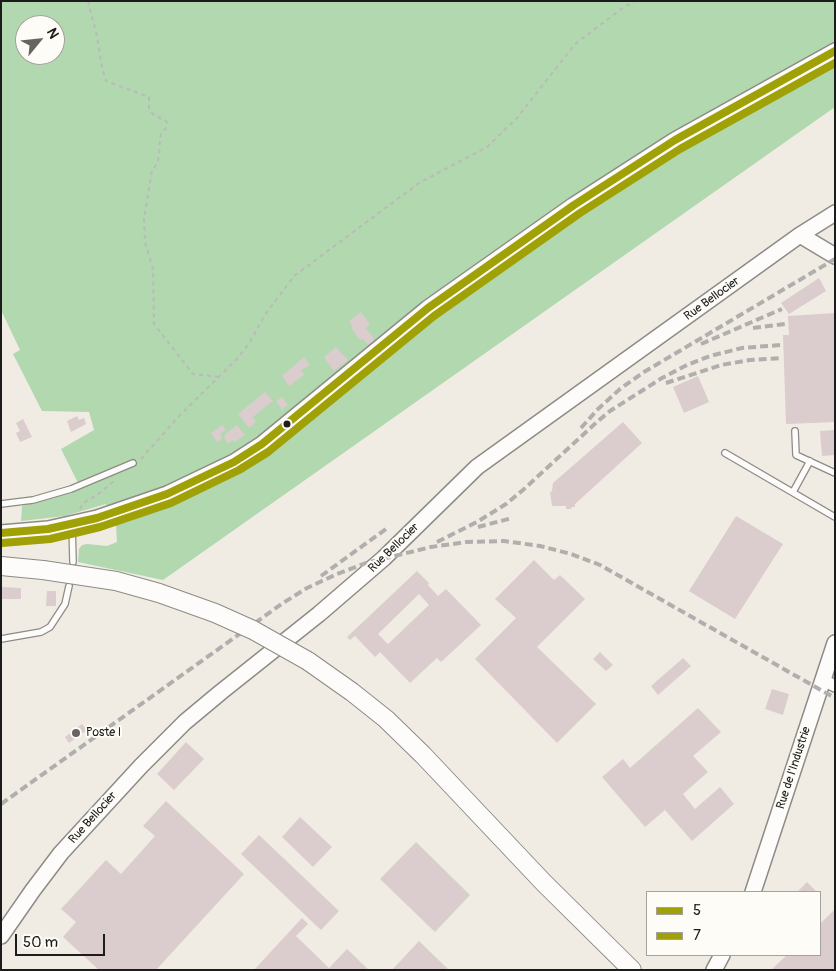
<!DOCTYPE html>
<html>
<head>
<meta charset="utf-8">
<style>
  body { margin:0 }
  #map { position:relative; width:836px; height:971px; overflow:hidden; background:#f1ece3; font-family:Pangolin,sans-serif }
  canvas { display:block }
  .frame { position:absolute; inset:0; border:2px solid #1c1c1c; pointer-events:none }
  .legend { position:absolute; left:646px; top:891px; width:175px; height:65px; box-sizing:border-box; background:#fdfcf7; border:1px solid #a3a29f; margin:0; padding:6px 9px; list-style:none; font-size:15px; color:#1c1c1c }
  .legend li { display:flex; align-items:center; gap:10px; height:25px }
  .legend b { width:25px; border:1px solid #a3a29f }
  .north { position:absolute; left:15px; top:15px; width:50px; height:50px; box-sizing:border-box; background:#fdfcf7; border:1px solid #a3a29f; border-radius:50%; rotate:62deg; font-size:14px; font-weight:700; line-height:20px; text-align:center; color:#1c1c1c }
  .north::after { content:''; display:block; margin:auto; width:18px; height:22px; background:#676562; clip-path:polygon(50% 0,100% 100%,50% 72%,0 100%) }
  .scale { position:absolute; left:15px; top:934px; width:90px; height:22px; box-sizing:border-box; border:2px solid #1c1c1c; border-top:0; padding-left:6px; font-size:15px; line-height:18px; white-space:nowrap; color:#1c1c1c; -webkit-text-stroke:4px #fdfcf7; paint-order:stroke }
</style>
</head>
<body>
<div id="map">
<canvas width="836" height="971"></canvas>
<div class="frame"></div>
<ul class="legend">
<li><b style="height:6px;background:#a0a007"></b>5</li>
<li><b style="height:6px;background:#a0a007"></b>7</li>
</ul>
<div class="north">N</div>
<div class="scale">50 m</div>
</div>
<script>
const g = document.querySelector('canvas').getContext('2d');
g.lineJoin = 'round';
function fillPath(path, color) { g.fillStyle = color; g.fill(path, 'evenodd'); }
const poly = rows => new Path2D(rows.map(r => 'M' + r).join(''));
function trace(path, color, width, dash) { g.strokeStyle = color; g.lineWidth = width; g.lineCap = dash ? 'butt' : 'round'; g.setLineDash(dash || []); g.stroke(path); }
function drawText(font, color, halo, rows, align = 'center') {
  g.font = font + ' Pangolin,sans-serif'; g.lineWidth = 4; g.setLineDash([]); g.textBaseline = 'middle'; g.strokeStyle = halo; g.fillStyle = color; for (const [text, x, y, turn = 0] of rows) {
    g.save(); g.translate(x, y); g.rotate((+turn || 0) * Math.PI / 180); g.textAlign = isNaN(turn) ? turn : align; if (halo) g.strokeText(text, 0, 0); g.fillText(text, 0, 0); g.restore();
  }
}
const green = poly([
  [1,1,835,1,835,107,163,580,78,562,79,549,82,545,87,544,107,546,117,542,116,524,106,504,65,516,21,521,22,506,81,489,61,449,94,430,89,412,42,411,13,354,20,350,1,310],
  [25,25,55,25,55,55,25,55]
]);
const building = poly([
  [819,278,826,291,789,314,781,303],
  [361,312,370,324,366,328,375,340,368,345,363,339,360,340,351,328,353,327,349,321],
  [835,313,835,422,786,424,783,335,789,335,788,316],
  [336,347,348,360,334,371,324,357],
  [304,357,310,365,301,370,304,375,289,386,282,376],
  [698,376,709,402,684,413,673,387],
  [265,392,273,401,253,417,256,422,249,428,238,414],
  [282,397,288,405,282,410,276,401],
  [77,416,79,420,84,418,86,424,71,432,67,421],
  [23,419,32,437,20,442,16,433,20,431,16,423],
  [623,422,642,443,575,504,575,507,572,507,571,509,566,509,566,506,552,506,550,492,552,491,553,483],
  [222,425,226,430,221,433,222,438,217,442,211,433],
  [237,425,245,435,235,442,233,440,228,444,224,438,226,436,224,435],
  [835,430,835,455,822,456,820,431],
  [736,516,783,544,735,619,689,591],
  [534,560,554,580,560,575,585,599,537,647,596,704,557,743,475,659,516,618,495,599],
  [417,571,429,583,428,585,438,596,446,589,481,625,441,662,437,658,410,683,380,652,375,657,355,636,350,640,347,637],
  [419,594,429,605,388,644,378,634],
  [1,587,21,588,21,599,1,599],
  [47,591,56,591,56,606,46,606],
  [600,652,613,665,606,671,593,659],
  [683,658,691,666,658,695,651,686],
  [772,689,789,694,783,715,765,709],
  [698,708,721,732,693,756,708,772,683,794,695,809,720,787,734,804,692,841,665,810,645,827,602,777,623,759,630,768],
  [82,724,87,730,69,743,65,737],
  [186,742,204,759,174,790,157,774],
  [166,801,244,874,156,970,99,970,63,937,76,922,61,909,106,860,121,874,155,836,143,826],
  [300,817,332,847,313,867,282,837],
  [259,835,339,911,321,930,241,854],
  [416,842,470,895,435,932,380,879],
  [807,882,817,892,797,892],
  [835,909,835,970,771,970,787,955,820,955,820,924],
  [302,918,308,924,296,936,329,968,347,949,369,970,254,970],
  [419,941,449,970,392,970]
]);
const path = poly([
  [88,1,97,36,102,68,106,81,149,97,149,109,153,114,167,122,166,128,161,133,158,162,152,171,144,218,145,242,153,269,154,324,193,374,220,377],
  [141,459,181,414,237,359,250,342,264,316,294,276,419,183,487,147,517,118,575,44,624,7,636,1],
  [80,509,83,503,97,495,114,481]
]);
const lane = poly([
  [795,431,796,455,835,473],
  [725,453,835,517],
  [793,492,810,461],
  [1,504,33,500,71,489,133,463],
  [72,524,73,562],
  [1,639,41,632,50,627,65,604,69,586]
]);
const street = poly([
  [823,680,835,686]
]);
const secondary = poly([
  [800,235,835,256],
  [1,533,48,529,97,518,167,494,234,462,262,444,428,308,574,205,675,140,835,51],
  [753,892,835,643],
  [1,936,33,890,61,853,141,766,185,722,221,692,319,614,384,558,477,467,800,235,835,213],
  [714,970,722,955]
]);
const primary = poly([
  [1,566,43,570],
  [308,661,352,692,386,719,423,755,544,883,632,970]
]);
const rail = poly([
  [753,328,785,324],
  [701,344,782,309],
  [666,383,721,365,750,360,781,358],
  [581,428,598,409,620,389,644,372,835,259],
  [478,527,512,518],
  [437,542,477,522,506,504,523,490,598,421,610,411,662,378,687,365,710,356,742,348,781,345],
  [321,576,386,529],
  [1,804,283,603,307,588,337,574,366,563,431,547,467,542,504,541,540,546,571,554,600,565,835,698]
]);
const primaryBridge = poly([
  [43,570,116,581,159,593,215,613,253,630,308,661]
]);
const bus1 = poly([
  [1,533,48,529,97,518,167,494,234,462,262,444,428,308,574,205,675,140,835,51]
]);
const bus2 = poly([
  [2,543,50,539,100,527,171,503,239,470,268,452,434,316,580,213,680,149,835,63]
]);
const markers = [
  [287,424,4.5,"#1c1c1c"],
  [76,733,5,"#676562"]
];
const streetNames = [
  ["Rue Bellocier",712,299,-36],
  ["Rue Bellocier",394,548,-44],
  ["Rue de l'Industrie",794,768,-72],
  ["Rue Bellocier",93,818,-48]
];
const poiNames = [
  ["Poste I",86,733]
];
fillPath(green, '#b1d8af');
fillPath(building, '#dbcccd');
trace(lane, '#8d8b86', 8);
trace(street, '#8d8b86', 14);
trace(secondary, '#8d8b86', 18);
trace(primary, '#8d8b86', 20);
trace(path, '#bbbab8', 2, [4, 4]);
trace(lane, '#fdfcfb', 5.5);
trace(street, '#fdfcfb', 11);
trace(secondary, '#fdfcfb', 15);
trace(primary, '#fdfcfb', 18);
trace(rail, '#b0afad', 4, [8, 4]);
trace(primaryBridge, '#8d8b86', 20, []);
trace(primaryBridge, '#fdfcfb', 18);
trace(bus1, '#a0a007', 8);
trace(bus2, '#a0a007', 8);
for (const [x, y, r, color] of markers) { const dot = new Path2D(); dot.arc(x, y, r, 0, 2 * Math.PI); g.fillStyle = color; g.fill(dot); trace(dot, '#fdfcf7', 2); }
drawText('12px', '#1c1c1c', '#fdfcf7', streetNames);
drawText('12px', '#1c1c1c', '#fdfcf7', poiNames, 'left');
</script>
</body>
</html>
